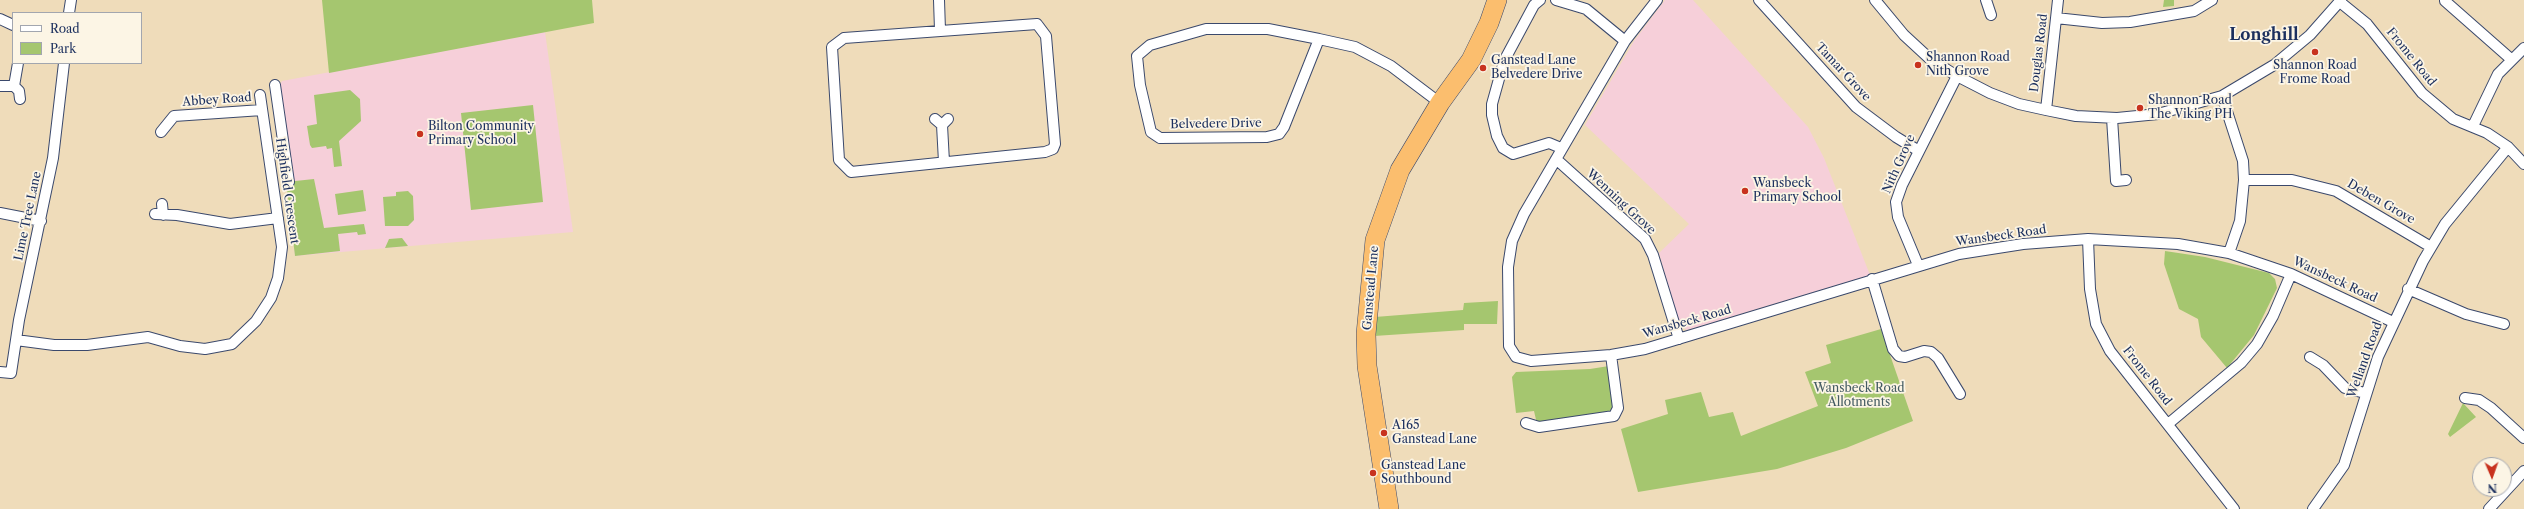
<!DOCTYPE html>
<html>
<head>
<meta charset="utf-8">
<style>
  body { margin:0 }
  #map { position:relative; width:2524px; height:509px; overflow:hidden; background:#efdcba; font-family:"Libre Caslon Text",serif }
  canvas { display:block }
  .legend { position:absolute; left:12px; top:12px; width:130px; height:52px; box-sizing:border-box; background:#fcf5e5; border:1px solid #a2a6af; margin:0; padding:5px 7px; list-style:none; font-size:12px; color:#1b2f5e }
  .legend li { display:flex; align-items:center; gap:8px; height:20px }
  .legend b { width:20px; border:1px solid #a2a6af }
  .north { position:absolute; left:2472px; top:457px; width:40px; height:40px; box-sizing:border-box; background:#fcf5e5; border:1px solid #a2a6af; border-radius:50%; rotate:178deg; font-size:11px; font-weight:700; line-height:16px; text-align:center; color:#1b2f5e }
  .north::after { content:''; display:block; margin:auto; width:14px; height:18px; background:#c8321e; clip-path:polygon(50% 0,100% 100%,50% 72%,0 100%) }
</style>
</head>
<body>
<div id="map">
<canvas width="2524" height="509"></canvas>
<ul class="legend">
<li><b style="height:5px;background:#fff"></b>Road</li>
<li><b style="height:11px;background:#a5c66f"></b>Park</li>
</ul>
<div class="north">N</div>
</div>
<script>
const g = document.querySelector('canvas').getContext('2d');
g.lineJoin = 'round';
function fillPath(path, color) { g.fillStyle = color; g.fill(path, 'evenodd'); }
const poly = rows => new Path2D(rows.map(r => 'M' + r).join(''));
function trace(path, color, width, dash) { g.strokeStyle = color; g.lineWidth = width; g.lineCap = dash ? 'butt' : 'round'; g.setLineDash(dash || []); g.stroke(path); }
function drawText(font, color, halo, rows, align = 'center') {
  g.font = font + ' "Libre Caslon Text",serif'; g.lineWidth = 3.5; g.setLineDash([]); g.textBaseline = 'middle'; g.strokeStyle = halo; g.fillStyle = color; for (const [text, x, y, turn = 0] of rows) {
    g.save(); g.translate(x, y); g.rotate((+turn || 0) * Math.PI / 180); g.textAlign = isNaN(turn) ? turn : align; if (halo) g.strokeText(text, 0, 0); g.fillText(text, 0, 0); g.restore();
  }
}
const built = poly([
  [1665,0,1693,0,1808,127,1824,158,1870,275,1687,330,1679,325,1659,253,1689,224,1585,125,1634,41],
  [545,32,573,232,295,256,286,180,279,86,282,81]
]);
const green = poly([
  [322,0,592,0,594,23,329,73],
  [2164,0,2174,0,2174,6,2163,7],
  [350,90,360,99,361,121,339,141,342,166,334,167,332,148,327,149,326,146,312,148,310,145,307,126,317,124,314,95],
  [533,105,543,202,471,210,461,113],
  [314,179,324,228,364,224,366,234,358,235,357,232,338,234,340,251,295,256,286,182],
  [363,190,366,211,338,215,335,194],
  [408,191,413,196,414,220,408,226,385,226,383,197,396,196,396,192],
  [402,238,408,246,385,248,389,239],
  [2165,251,2205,257,2269,273,2275,279,2277,288,2254,335,2227,368,2201,337,2198,319,2179,309,2164,264],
  [1498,301,1497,324,1464,324,1464,330,1374,336,1375,317,1463,310,1464,303],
  [1881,329,1913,421,1846,448,1777,469,1638,492,1621,429,1668,414,1665,400,1701,392,1709,417,1733,412,1741,436,1818,406,1805,372,1831,363,1826,345],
  [1609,366,1613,408,1606,414,1537,424,1534,411,1516,413,1512,377,1516,372,1590,369],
  [2463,403,2476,417,2450,437,2448,434]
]);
const street = poly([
  [939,0,940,30],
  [1540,0,1534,5,1504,61,1492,104,1492,115,1497,136,1503,148,1513,154,1549,143,1561,148],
  [1556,0,1586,9,1625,41],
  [1657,0,1625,41,1524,214,1512,241,1508,267,1509,346,1516,357,1531,361,1611,355,1645,349,1959,254,2023,244,2088,239,2178,244,2229,253,2291,274,2393,322],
  [1759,0,1856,107,1896,137,1919,151],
  [1875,0,1904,35,1930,59,1957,76,1990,93,2019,104,2046,110,2076,116,2117,118,2158,114,2222,96,2274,65,2310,35,2341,0],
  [1986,0,1991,15],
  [2445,1,2512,60],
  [2340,2,2367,24,2422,93,2453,119,2487,133,2508,147,2524,164],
  [69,13,71,0],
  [2056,18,2102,23,2130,22,2194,11,2212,0],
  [0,19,13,25],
  [1037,24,1046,36,1055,144,1053,149,1045,152,851,172,839,160,832,47,844,38,1037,24],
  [1319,39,1284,127,1279,134,1267,137,1160,138,1151,132,1140,85,1137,56,1150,45,1206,29,1268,29,1319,39,1355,47,1391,66,1440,103],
  [275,85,289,182],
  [1,86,14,86,19,91,20,99],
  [14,86,18,63],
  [2222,96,2243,161,2244,180,2240,221,2229,253],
  [2046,110,2058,0],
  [2112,118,2116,181,2126,180],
  [935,119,942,125,948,119],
  [942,125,944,162],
  [2473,126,2498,74,2524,48],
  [161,132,174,116,262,110],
  [1556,159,1645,239,1653,255,1679,339],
  [2244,180,2292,180,2336,191,2431,247],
  [162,204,163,215],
  [0,213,41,221],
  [155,214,177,215,230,224,278,218],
  [2088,239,2090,289,2096,324,2110,351,2234,509],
  [1918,265,1898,217,1896,202,1902,185,1957,76],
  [1872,279,1893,349,1899,356,1905,357,1924,351,1931,352,1938,358,1960,394],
  [2408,289,2466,314,2504,324],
  [16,340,54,345,87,345,148,337,180,346,205,349,232,344,256,321,271,298,278,278,282,247,260,95],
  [2310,357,2323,365,2345,388,2365,393],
  [0,372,11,373,19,320,53,158,64,63],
  [2465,398,2479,400,2491,408,2524,438],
  [1526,423,1539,427,1614,416,1618,408,1611,355],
  [2168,424,2241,363,2257,344,2273,316,2291,274],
  [2313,509,2344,465,2378,357,2423,261,2445,224,2508,147],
  [2489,509,2524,471]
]);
const highway = poly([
  [1389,509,1367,366,1366,334,1375,240,1400,170,1440,103,1471,60,1489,23,1497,0]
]);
const markers = [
  [2315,52,4,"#c8321e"],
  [1918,65,4,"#c8321e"],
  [1483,68,4,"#c8321e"],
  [2140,108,4,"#c8321e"],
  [420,134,4,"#c8321e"],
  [1745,191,4,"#c8321e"],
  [1384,433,4,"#c8321e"],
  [1373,473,4,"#c8321e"]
];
const streetNames = [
  ["Douglas Road",2039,53,-83],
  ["Frome Road",2411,57,51],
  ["Tamar Grove",1843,72,47],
  ["Abbey Road",217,100,-4],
  ["Belvedere Drive",1216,124,-1],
  ["Nith Grove",1899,164,-66],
  ["Highfield Crescent",287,191,82],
  ["Wenning Grove",1621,202,43],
  ["Deben Grove",2381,202,30],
  ["Lime Tree Lane",28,216,-78],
  ["Wansbeck Road",2001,236,-8],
  ["Wansbeck Road",2335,280,25],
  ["Ganstead Lane",1371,288,-85],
  ["Wansbeck Road",1687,322,-16],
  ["Welland Road",2365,360,-70],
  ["Frome Road",2147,376,52]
];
const poiNames = [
  ["Shannon Road",1926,58],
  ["Nith Grove",1926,72],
  ["Ganstead Lane",1491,61],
  ["Belvedere Drive",1491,75],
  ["Shannon Road",2315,66,"center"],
  ["Frome Road",2315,80,"center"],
  ["Shannon Road",2148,101],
  ["The Viking PH",2148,115],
  ["Bilton Community",428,127],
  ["Primary School",428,141],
  ["Wansbeck",1753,184],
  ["Primary School",1753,198],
  ["A165",1392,426],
  ["Ganstead Lane",1392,440],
  ["Ganstead Lane",1381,466],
  ["Southbound",1381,480]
];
const parkNames = [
  ["Wansbeck Road",1859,389],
  ["Allotments",1859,403]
];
const districtNames = [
  ["Longhill",2264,35]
];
fillPath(built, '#f6cfd9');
fillPath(green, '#a5c66f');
trace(street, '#3b496c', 12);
trace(highway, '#3b496c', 20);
trace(street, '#fff', 10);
trace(highway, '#fbbe6e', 19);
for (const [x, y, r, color] of markers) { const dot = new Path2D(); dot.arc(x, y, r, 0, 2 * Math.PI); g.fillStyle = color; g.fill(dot); trace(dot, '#fcf5e5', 1.5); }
drawText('12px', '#1b2f5e', '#fcf5e5', streetNames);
drawText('12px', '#1b2f5e', '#fcf5e5', poiNames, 'left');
drawText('12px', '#445c63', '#fcf5e5', parkNames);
drawText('bold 16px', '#1b2f5e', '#fcf5e5', districtNames);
</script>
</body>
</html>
